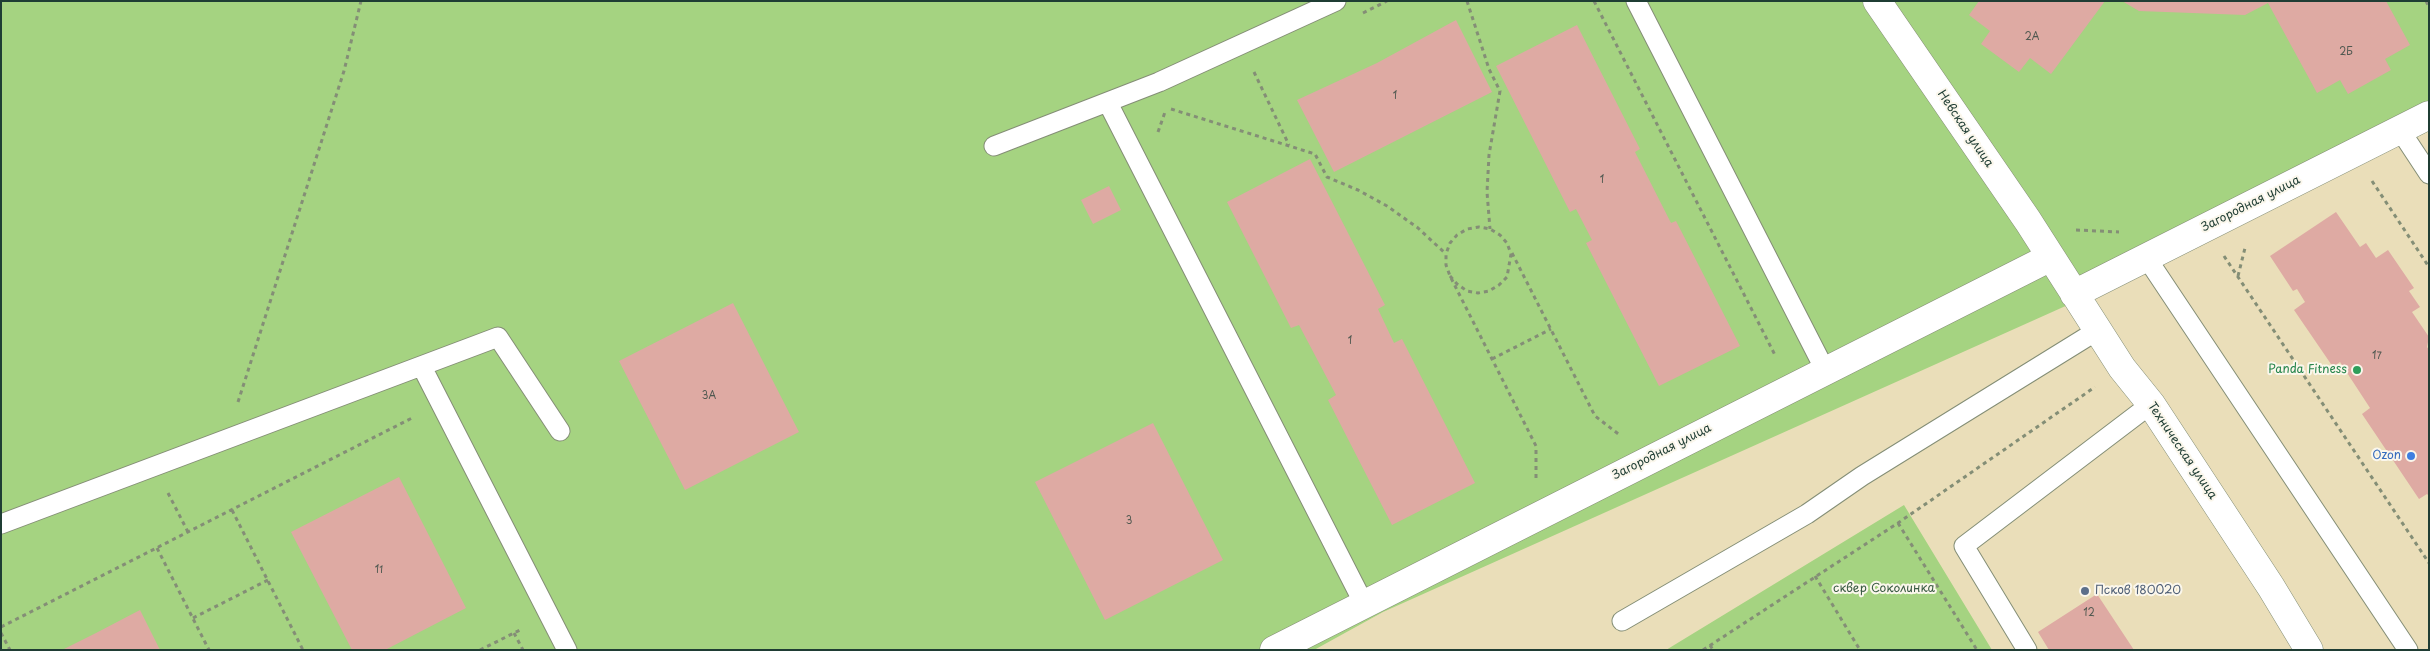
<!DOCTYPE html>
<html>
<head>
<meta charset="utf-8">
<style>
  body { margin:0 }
  #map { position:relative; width:2430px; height:651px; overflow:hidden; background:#eadeb9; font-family:"Playpen Sans",sans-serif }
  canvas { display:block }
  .frame { position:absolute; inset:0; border:2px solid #1f3d34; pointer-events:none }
</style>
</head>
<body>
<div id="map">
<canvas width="2430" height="651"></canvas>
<div class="frame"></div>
</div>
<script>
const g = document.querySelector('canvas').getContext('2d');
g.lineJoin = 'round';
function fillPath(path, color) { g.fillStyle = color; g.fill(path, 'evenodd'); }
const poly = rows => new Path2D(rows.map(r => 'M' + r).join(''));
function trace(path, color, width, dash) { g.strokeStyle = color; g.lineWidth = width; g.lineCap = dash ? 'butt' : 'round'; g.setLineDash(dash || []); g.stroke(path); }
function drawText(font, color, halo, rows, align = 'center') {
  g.font = font + ' "Playpen Sans",sans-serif'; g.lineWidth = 4; g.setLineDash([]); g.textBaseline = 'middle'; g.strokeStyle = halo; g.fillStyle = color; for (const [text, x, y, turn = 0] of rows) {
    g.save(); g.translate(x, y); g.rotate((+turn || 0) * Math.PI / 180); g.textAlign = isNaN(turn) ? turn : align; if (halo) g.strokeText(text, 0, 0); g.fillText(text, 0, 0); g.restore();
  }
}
const green = poly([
  [1,1,2429,1,2429,131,2099,291,1383,612,1314,650,1,650],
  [1904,505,1992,650,1666,650]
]);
const building = poly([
  [1979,1,2105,1,2051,74,2030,58,2019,72,1981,44,1990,31,1969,15],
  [2122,1,2386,1,2410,45,2385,59,2391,70,2348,94,2340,80,2317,93,2268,3,2245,15,2139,11],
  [1456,20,1492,92,1334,172,1297,100,1377,63],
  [1577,25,1640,149,1635,152,1671,223,1676,221,1740,346,1659,386,1586,243,1592,240,1576,209,1570,212,1496,66],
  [1310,159,1385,305,1378,309,1394,343,1402,339,1475,483,1392,525,1328,400,1336,395,1299,325,1291,328,1227,202],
  [1109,186,1121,210,1093,224,1081,200],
  [2336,212,2360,247,2366,243,2376,258,2388,250,2414,288,2409,291,2420,307,2412,312,2429,337,2427,347,2429,350,2429,496,2427,494,2419,499,2362,414,2370,408,2340,362,2333,367,2294,310,2305,302,2297,289,2293,291,2270,256],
  [733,303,799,432,685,490,619,361],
  [1153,423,1223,560,1105,620,1035,482],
  [399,477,466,608,385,650,352,650,291,532],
  [2097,594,2134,650,2049,650,2038,632],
  [140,610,160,650,62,650,96,633]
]);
const path = poly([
  [1467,1,1489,69,1500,91,1489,155,1487,192,1490,229],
  [1594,1,1776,357],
  [2426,1,2429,7],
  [1363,13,1387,1],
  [1254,72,1289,145],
  [1171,109,1315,154,1327,177,1358,190,1387,206,1418,228,1446,254],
  [1158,132,1165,112],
  [2372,181,2429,267],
  [2076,230,2119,232],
  [1512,253,1595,416,1621,436],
  [2224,256,2429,563],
  [1450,276,1457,284,1467,291,1478,293,1489,291,1499,285,1507,277,1511,254,1507,243,1500,235,1490,229,1479,227,1467,229,1457,235,1450,243,1446,254,1446,265,1450,276,1536,446,1536,479],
  [2238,276,2245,248],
  [1492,359,1551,329],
  [238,402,344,71,361,1],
  [168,493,188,532],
  [232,510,303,650],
  [1898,523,1977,650],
  [157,548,209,650],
  [1815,576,1860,650],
  [193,618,268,580],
  [1,627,414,417],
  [1,633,10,650],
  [514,633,523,650],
  [1710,645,1713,650],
  [480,650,522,629],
  [1703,650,1898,523,2095,387]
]);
const service = poly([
  [1636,1,1825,370],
  [1108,103,1364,604],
  [2400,130,2429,174],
  [994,146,1159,82,1336,1],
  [2146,257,2408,650],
  [422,367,567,650],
  [1,524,498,337,560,431],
  [1622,621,1807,514,1862,476,2098,330],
  [2027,650,1964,546,2151,404]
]);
const minor = poly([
  [1877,1,2028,221,2122,368,2151,404,2271,587,2309,650],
  [2074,294,2429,115],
  [1274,650,2051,257]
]);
const markers = [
  [2357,370,5,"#2e9e5b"],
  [2411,456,5,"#3f7fe0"],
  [2085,591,5,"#5c6f8a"]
];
const numberNames = [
  ["2А",2032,37],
  ["2Б",2346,52],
  ["1",1395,96],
  ["1",1602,180],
  ["1",1350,341],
  ["17",2377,356],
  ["3А",709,396],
  ["3",1129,521],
  ["11",379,570],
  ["12",2089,613]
];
const streetNames = [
  ["Невская улица",1965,129,56],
  ["Загородная улица",2251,204,-27],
  ["Техническая улица",2182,451,56],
  ["Загородная улица",1662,452,-27]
];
const leisureNames = [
  ["Panda Fitness",2347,370]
];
const shopNames = [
  ["Ozon",2401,456]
];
const parkNames = [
  ["сквер Соколинка",1884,589]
];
const serviceNames = [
  ["Псков 180020",2095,591]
];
fillPath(green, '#a5d381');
fillPath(building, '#deaaa3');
trace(service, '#848e76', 21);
trace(minor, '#848e76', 29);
trace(path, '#848e76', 3, [4, 4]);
trace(service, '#fff', 19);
trace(minor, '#fff', 28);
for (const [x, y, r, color] of markers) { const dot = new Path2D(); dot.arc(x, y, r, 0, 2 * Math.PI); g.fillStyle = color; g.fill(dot); trace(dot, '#fbf7ec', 2); }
drawText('10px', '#4f5850', null, numberNames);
drawText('12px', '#1f3d34', '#fbf7ec', streetNames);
drawText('12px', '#27864d', '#fbf7ec', leisureNames, 'right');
drawText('12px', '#366cbe', '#fbf7ec', shopNames, 'right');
drawText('12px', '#3a5b43', '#fbf7ec', parkNames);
drawText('12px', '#4e5e75', '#fbf7ec', serviceNames, 'left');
</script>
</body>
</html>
